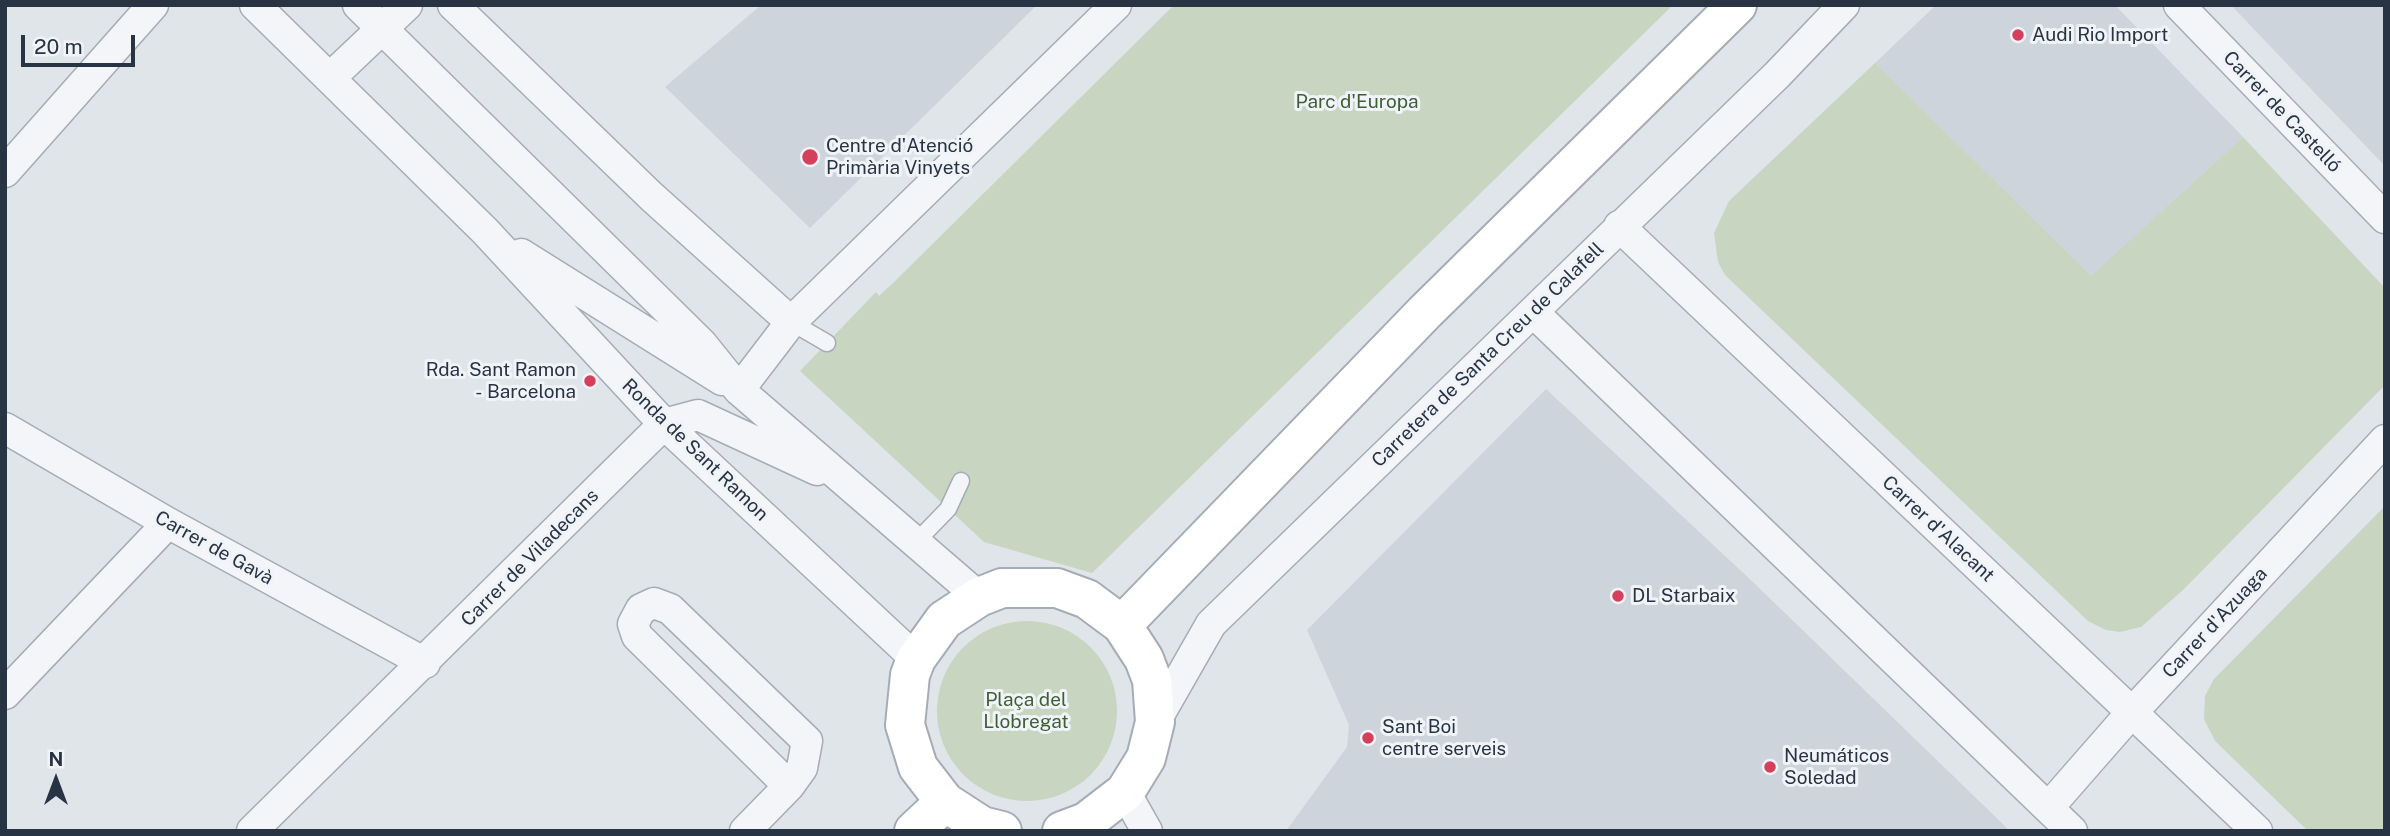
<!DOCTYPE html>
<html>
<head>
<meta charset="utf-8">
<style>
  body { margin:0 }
  #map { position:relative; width:2390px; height:836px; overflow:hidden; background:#e0e5ea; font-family:"Public Sans",sans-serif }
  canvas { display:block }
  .frame { position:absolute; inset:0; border:7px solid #283343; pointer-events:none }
  .north { position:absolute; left:21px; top:745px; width:70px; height:70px; -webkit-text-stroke:5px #f0f3f7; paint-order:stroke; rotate:0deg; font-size:19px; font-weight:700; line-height:28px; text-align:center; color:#283343 }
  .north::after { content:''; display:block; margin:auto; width:24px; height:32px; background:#283343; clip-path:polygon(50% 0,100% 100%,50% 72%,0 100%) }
  .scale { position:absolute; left:21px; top:35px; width:114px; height:32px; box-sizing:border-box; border:4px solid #283343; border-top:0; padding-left:9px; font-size:21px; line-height:24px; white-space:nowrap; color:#283343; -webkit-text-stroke:5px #f0f3f7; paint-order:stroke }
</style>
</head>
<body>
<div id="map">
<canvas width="2390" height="836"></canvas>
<div class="frame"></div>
<div class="north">N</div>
<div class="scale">20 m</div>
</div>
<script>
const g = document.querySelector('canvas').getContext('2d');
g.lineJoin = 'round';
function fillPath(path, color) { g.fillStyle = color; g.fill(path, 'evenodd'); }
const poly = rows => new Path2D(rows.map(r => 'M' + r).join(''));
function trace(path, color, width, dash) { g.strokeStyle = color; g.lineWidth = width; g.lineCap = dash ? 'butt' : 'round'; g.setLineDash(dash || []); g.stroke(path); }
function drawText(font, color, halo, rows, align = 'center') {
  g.font = font + ' "Public Sans",sans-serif'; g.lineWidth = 6; g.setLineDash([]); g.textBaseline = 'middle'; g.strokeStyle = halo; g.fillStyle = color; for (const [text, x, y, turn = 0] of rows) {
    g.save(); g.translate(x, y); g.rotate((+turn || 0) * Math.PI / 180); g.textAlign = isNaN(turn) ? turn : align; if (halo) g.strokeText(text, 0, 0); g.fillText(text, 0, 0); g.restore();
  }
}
const built = poly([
  [761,5,1037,5,810,228,665,87],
  [1936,5,2115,5,2243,137,2091,277,1875,63],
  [2231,5,2385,5,2385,166,2287,64],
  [1546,389,1754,583,2010,831,1286,831,1347,747,1349,725,1307,630]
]);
const green = poly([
  [1174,5,1673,5,1092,573,984,542,800,371,876,292,879,296,893,283],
  [1875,63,2091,276,2243,137,2385,288,2385,385,2183,590,2141,627,2120,632,2106,630,2088,621,1725,275,1718,262,1714,233,1729,201],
  [2385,506,2385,831,2308,831,2215,741,2204,719,2205,696,2214,679],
  '937 711a90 90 0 1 1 180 0a90 90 0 1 1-180 0Z'
]);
const lane = poly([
  [791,322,827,343],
  [916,542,948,509,961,481]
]);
const street = poly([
  [255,5,485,231,664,424,916,659],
  [358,5,702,344,739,390,979,597],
  [453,5,652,197,791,322],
  [2179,5,2385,218],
  [330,78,407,5],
  [5,172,153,5],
  [1619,226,2257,831],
  [521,254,722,380],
  [1533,312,2072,831],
  [739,390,791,322,1116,5],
  [5,428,168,523,425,663],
  [5,694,168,523],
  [1155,722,1211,624,1777,75,1844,5],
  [1125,792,1147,831],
  [2048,808,2125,720,2385,440],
  [252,831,664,424,698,415,817,470],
  [745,831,789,786,802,768,807,741,670,609,654,603,641,609,633,624,637,636,789,786]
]);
const secondary = poly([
  [1122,625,1425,312,1737,5],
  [914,831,945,802],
  [1002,831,982,826,945,802,918,767,905,725,910,675,916,659,944,620,979,597,1002,588,1057,588,1087,599,1122,625,1144,659,1152,680,1155,722,1146,758,1125,792,1086,822,1062,831]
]);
const markers = [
  [2018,35,7,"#d63f5b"],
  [810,157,9,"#d63f5b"],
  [590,381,7,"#d63f5b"],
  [1618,596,7,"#d63f5b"],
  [1368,738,7,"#d63f5b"],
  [1770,767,7,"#d63f5b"]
];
const poiNames = [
  ["Audi Rio Import",2032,35],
  ["Centre d'Atenció",826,146],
  ["Primària Vinyets",826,168],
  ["Rda. Sant Ramon",576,370,"right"],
  ["- Barcelona",576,392,"right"],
  ["DL Starbaix",1632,596],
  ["Sant Boi",1382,727],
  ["centre serveis",1382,749],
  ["Neumáticos",1784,756],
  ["Soledad",1784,778]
];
const parkNames = [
  ["Parc d'Europa",1357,102],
  ["Plaça del",1026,700],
  ["Llobregat",1026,722]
];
const streetNames = [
  ["Carrer de Castelló",2282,112,46],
  ["Carretera de Santa Creu de Calafell",1488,355,-44],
  ["Ronda de Sant Ramon",695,450,44],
  ["Carrer d'Alacant",1938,529,43],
  ["Carrer de Gavà",214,548,29],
  ["Carrer de Viladecans",530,558,-45],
  ["Carrer d'Azuaga",2215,623,-47]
];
fillPath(built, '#ced4dc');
fillPath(green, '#c7d5c1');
trace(lane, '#a5acb5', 19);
trace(street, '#a5acb5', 33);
trace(secondary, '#a5acb5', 42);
trace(lane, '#f4f5f8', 16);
trace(street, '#f4f5f8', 30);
trace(secondary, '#fff', 38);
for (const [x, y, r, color] of markers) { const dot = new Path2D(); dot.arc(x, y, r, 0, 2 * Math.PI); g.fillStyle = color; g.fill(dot); trace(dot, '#f0f3f7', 2.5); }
drawText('19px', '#283343', '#f0f3f7', poiNames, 'left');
drawText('19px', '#3e5f34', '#f0f3f7', parkNames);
drawText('19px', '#283343', '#f0f3f7', streetNames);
</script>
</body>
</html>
